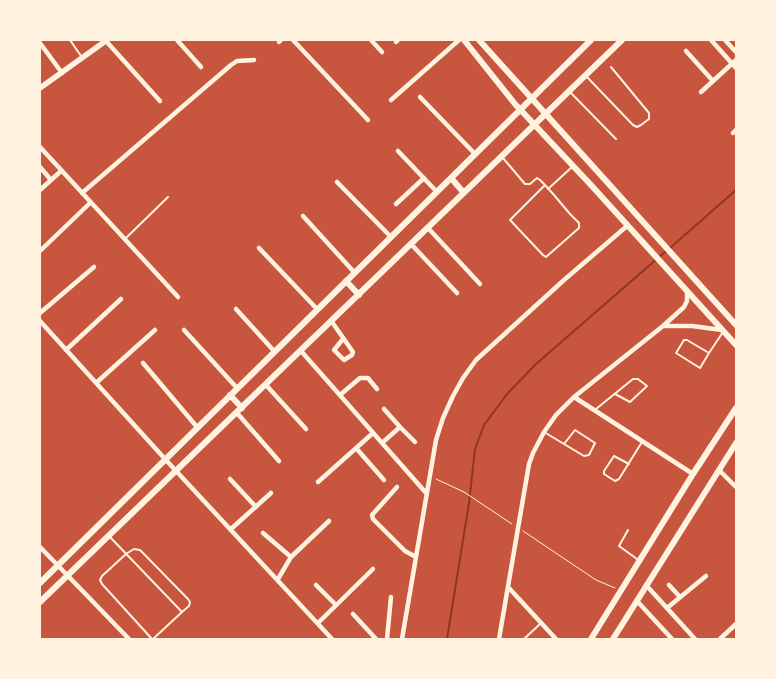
<!DOCTYPE html>
<html>
<head>
<meta charset="utf-8">
<style>
  body { margin:0 }
  #map { position:relative; width:776px; height:679px; overflow:hidden; background:#c8553d; font-family:Raleway,sans-serif }
  canvas { display:block }
  .frame { position:absolute; inset:0; border:41px solid #fff3e0; pointer-events:none }
</style>
</head>
<body>
<div id="map">
<canvas width="776" height="679"></canvas>
<div class="frame"></div>
</div>
<script>
const g = document.querySelector('canvas').getContext('2d');
g.lineJoin = 'round';
const poly = rows => new Path2D(rows.map(r => 'M' + r).join(''));
function trace(path, color, width, dash) { g.strokeStyle = color; g.lineWidth = width; g.lineCap = dash ? 'butt' : 'round'; g.setLineDash(dash || []); g.stroke(path); }
const stream = poly([
  [670,248,736,190],
  [447,639,469,503,475,449,484,425,507,394,536,364,666,251]
]);
const path = poly([
  [436,479,464,492,512,524],
  [523,531,596,580,615,588]
]);
const service = poly([
  [70,40,81,56],
  [587,77,633,125,637,127,641,125,649,119,649,113,611,67],
  [571,93,616,139],
  [503,158,525,184,530,184,537,178,540,180,545,185,554,195,570,214,579,223,579,228,546,257,543,255,510,220,545,185],
  [548,189,572,167],
  [126,238,168,197],
  [684,340,687,340,709,353,700,368,676,353,684,340],
  [709,353,723,332],
  [596,409,633,379,638,379,647,386,630,402,615,394],
  [544,432,584,456,589,455,595,443,575,430,564,444],
  [629,464,614,456,604,471,604,474,615,481,619,479,642,442],
  [628,530,619,546,637,559],
  [109,536,182,612,153,639],
  [152,639,102,584,100,580,102,576,126,554,134,549,140,550,188,599,190,602,189,606,182,612],
  [524,639,541,623]
]);
const minor = poly([
  [177,40,201,67],
  [293,40,368,120],
  [371,40,382,52],
  [711,40,736,68],
  [725,40,736,52],
  [106,41,160,101],
  [279,42,281,40],
  [396,42,398,40],
  [40,43,62,73],
  [686,51,713,81],
  [701,92,736,60],
  [420,97,475,154],
  [391,100,459,40],
  [733,133,736,130],
  [40,147,178,297],
  [398,151,437,192],
  [40,167,51,180],
  [337,182,391,237],
  [40,190,61,171],
  [82,193,231,65,237,61,254,60],
  [396,204,424,178],
  [303,216,354,272],
  [428,228,480,284],
  [411,244,457,293],
  [259,248,317,309],
  [40,251,90,203],
  [236,309,274,351],
  [40,313,94,267],
  [40,321,165,459,332,639],
  [332,322,353,352,352,355,344,360,334,350,343,339],
  [663,326,692,326,722,330],
  [184,330,237,388],
  [66,350,121,299],
  [301,351,427,494],
  [143,363,197,427],
  [96,383,155,330],
  [266,385,306,429],
  [340,395,360,378,368,378,377,389],
  [574,397,693,474],
  [384,409,400,427],
  [237,413,279,461],
  [382,443,400,427,415,442],
  [356,448,384,480],
  [719,470,736,487],
  [230,479,256,507],
  [318,482,373,433],
  [397,487,372,515,373,519,405,551,416,557],
  [231,529,271,493],
  [263,533,291,557],
  [40,547,129,639],
  [278,579,291,557,329,521],
  [316,585,336,605],
  [646,585,695,639],
  [669,585,680,597],
  [508,587,556,639],
  [637,601,672,639],
  [667,608,706,576],
  [353,614,376,639],
  [318,623,373,569],
  [387,639,391,597],
  [402,639,436,440,443,418,453,396,463,378,476,360,564,280,627,226],
  [499,639,529,464,533,453,544,432,556,415,574,397,663,326,684,307,687,301,687,292],
  [720,639,736,624]
]);
const tertiary = poly([
  [40,88,107,40]
]);
const secondary = poly([
  [464,40,515,104,591,185,736,345],
  [479,40,736,325],
  [451,178,464,193],
  [346,281,359,295],
  [230,395,242,408],
  [40,583,591,40],
  [40,602,622,40],
  [591,639,693,474,736,408],
  [613,639,736,443]
]);
trace(stream, '#8f3625', 2);
trace(path, '#fff3e0', 1);
trace(service, '#fff3e0', 2);
trace(minor, '#fff3e0', 4.5);
trace(tertiary, '#fff3e0', 5.5);
trace(secondary, '#fff3e0', 6);
</script>
</body>
</html>
